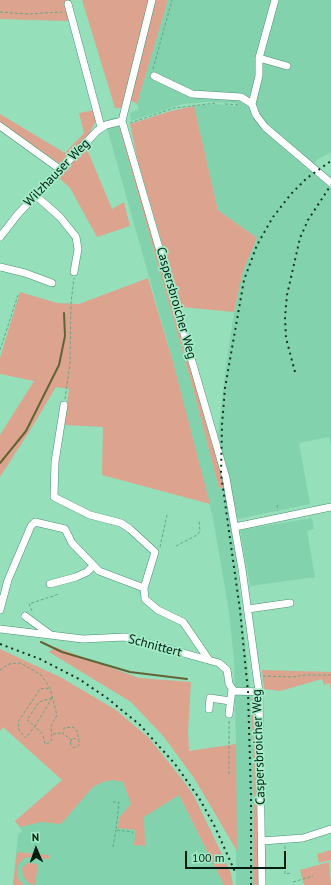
<!DOCTYPE html>
<html>
<head>
<meta charset="utf-8">
<style>
  body { margin:0 }
  #map { position:relative; width:331px; height:885px; overflow:hidden; background:#96dfbb; font-family:"PT Sans",sans-serif }
  canvas { display:block }
  .north { position:absolute; left:16px; top:829px; width:40px; height:40px; -webkit-text-stroke:3px #a3ecc8; paint-order:stroke; rotate:358deg; font-size:11px; font-weight:700; line-height:16px; text-align:center; color:#001d11 }
  .north::after { content:''; display:block; margin:auto; width:14px; height:18px; background:#001d11; clip-path:polygon(50% 0,100% 100%,50% 72%,0 100%) }
  .scale { position:absolute; left:185px; top:851px; width:101px; height:18px; box-sizing:border-box; border:2px solid #001d11; border-top:0; padding-left:5px; font-size:12px; line-height:14px; white-space:nowrap; color:#001d11; -webkit-text-stroke:3px #a3ecc8; paint-order:stroke }
</style>
</head>
<body>
<div id="map">
<canvas width="331" height="885"></canvas>
<div class="north">N</div>
<div class="scale">100 m</div>
</div>
<script>
const g = document.querySelector('canvas').getContext('2d');
g.lineJoin = 'round';
function fillPath(path, color) { g.fillStyle = color; g.fill(path, 'evenodd'); }
const poly = rows => new Path2D(rows.map(r => 'M' + r).join(''));
function trace(path, color, width, dash) { g.strokeStyle = color; g.lineWidth = width; g.lineCap = dash ? 'butt' : 'round'; g.setLineDash(dash || []); g.stroke(path); }
function drawText(font, color, halo, rows, align = 'center') {
  g.font = font + ' "PT Sans",sans-serif'; g.lineWidth = 3.5; g.setLineDash([]); g.textBaseline = 'middle'; g.strokeStyle = halo; g.fillStyle = color; for (const [text, x, y, turn = 0] of rows) {
    g.save(); g.translate(x, y); g.rotate((+turn || 0) * Math.PI / 180); g.textAlign = isNaN(turn) ? turn : align; if (halo) g.strokeText(text, 0, 0); g.fillText(text, 0, 0); g.restore();
  }
}
const built = poly([
  [168,0,331,0,331,152,318,159,310,169,331,188,331,446,329,437,299,443,310,504,238,519,218,434,225,373,234,312,243,271,257,238,218,210,194,106,215,104,236,106,237,103,207,102,183,104,131,121,130,113,139,109,137,104],
  [116,117,193,389,219,488,225,487,237,567,251,697,254,773,253,885,236,885,236,744,234,660,229,612,213,518,173,362,105,121],
  [312,518,314,529,307,531,315,577,250,586,240,530],
  [87,761,179,795,224,885,13,885,18,834,22,831,15,821]
]);
const green = poly([
  [0,0,70,0,73,8,67,9,68,21,0,19],
  [82,0,168,0,137,104,130,100,122,108,115,108],
  [194,106,218,210,257,238,243,271,234,312,181,307,138,162,130,124,171,111],
  [95,110,95,122,88,136,62,165,0,123,0,114,65,153,84,133,79,113],
  [119,127,122,129,213,438,225,487,219,488,193,389],
  [86,147,112,209,124,202,130,226,97,237,70,188,58,177],
  [148,278,173,362,210,504,102,475,103,427,64,425,69,389,56,387,29,432,0,477,0,435,34,381,0,374,0,358,20,292,57,303,79,304],
  [55,647,139,678,191,682,188,731,189,751,236,744,237,851,194,778,164,737,131,702,49,652],
  [0,649,62,678,116,710,149,738,182,779,194,796,231,873,233,885,224,885,179,795,144,817,145,846,134,845,136,830,118,828,119,818,131,804,123,782,113,780,103,782,93,787,61,824,41,822,20,827,15,821,62,780,3,727,0,731],
  [262,670,331,672,331,690,329,683,324,685,322,679,280,691,264,689],
  [251,697,255,701,258,885,253,885,254,773],
  [331,850,331,860,319,863,317,854],
  [17,852,49,855,49,859,28,857,23,859,18,865,18,878,24,885,13,885],
  [329,862,331,885,304,885,300,870],
  [27,863,38,864,35,885,28,883,23,876,22,868]
]);
const stream = poly([
  [0,463,26,431,59,365,65,336,64,313],
  [41,642,62,652,130,672,187,679]
]);
const path = poly([
  [0,12,27,14,62,12],
  [153,69,172,0],
  [225,104,240,105],
  [130,123,174,108,216,103],
  [0,350,18,295],
  [65,399,70,363,71,303,74,278],
  [277,505,278,511],
  [176,546,197,535,200,531,199,520],
  [160,547,167,515],
  [32,611,29,604,59,594],
  [0,670,9,664,21,663,41,675,48,685,50,688,51,692,57,715,51,726,52,739,49,743,45,744,43,735,35,726,26,738,19,730,18,722,40,689,50,688],
  [263,676,292,677,306,675,331,675],
  [52,698,35,726,27,720,39,702,52,698],
  [229,721,229,776],
  [53,734,61,733],
  '70.5 743a4.5 4.5 0 1 1 9 0a4.5 4.5 0 1 1-9 0Z',
  [72,740,63,734,64,728,73,727,77,731,79,740],
  [113,802,119,802,116,830,133,832,132,835],
  [285,846,285,874,291,873],
  [113,847,116,830],
  [293,882,313,876]
]);
const minor = poly([
  [152,0,122,121,226,478,242,569,259,692,262,885],
  [275,0,259,58,287,66],
  [68,4,101,127],
  [154,76,192,94,241,97,252,104],
  [252,104,256,115,265,127,331,183],
  [252,104,259,76,259,58],
  [0,126,61,170],
  [35,195,60,217,76,237,78,249,74,272],
  [0,237,18,214,97,131,106,125,122,121],
  [0,267,25,273,52,283],
  [64,405,55,462,54,497,90,515,121,523,130,529,155,552,144,588,145,599,158,610,183,622,209,660],
  [235,527,331,507],
  [50,584,76,577,87,572,93,566],
  [248,609,290,603],
  [0,610,8,580,31,526,35,522,65,529,72,543,99,571,144,588],
  [25,616,51,635],
  [0,629,83,639,125,637,144,642,219,663,227,670,229,684,234,691,259,692],
  [209,709,210,698,230,701],
  [229,714,232,689],
  [262,841,303,838,331,829]
]);
const rail = poly([
  [295,372,286,338,285,317,287,295,300,238,308,220,331,185],
  [0,644,40,659,79,679,107,698,140,725,175,764,199,798,215,827,236,874],
  [251,885,251,797,248,692,240,610,221,474,222,425,225,388,244,280,257,245,273,217,291,194,307,178,331,161]
]);
const streetNames = [
  ["Wilzhauser Weg",57,173,-46],
  ["Caspersbroicher Weg",176,303,74],
  ["Schnittert",155,646,15],
  ["Caspersbroicher Weg",259,747,-92]
];
fillPath(built, '#82d3ad');
fillPath(green, '#dca48e');
trace(stream, '#606435', 2);
trace(minor, '#499170', 8);
trace(path, '#68a387', 1, [3, 2]);
trace(minor, '#fff', 7);
trace(rail, '#113324', 2, [2, 4]);
drawText('13px', '#001d11', '#a3ecc8', streetNames);
</script>
</body>
</html>
